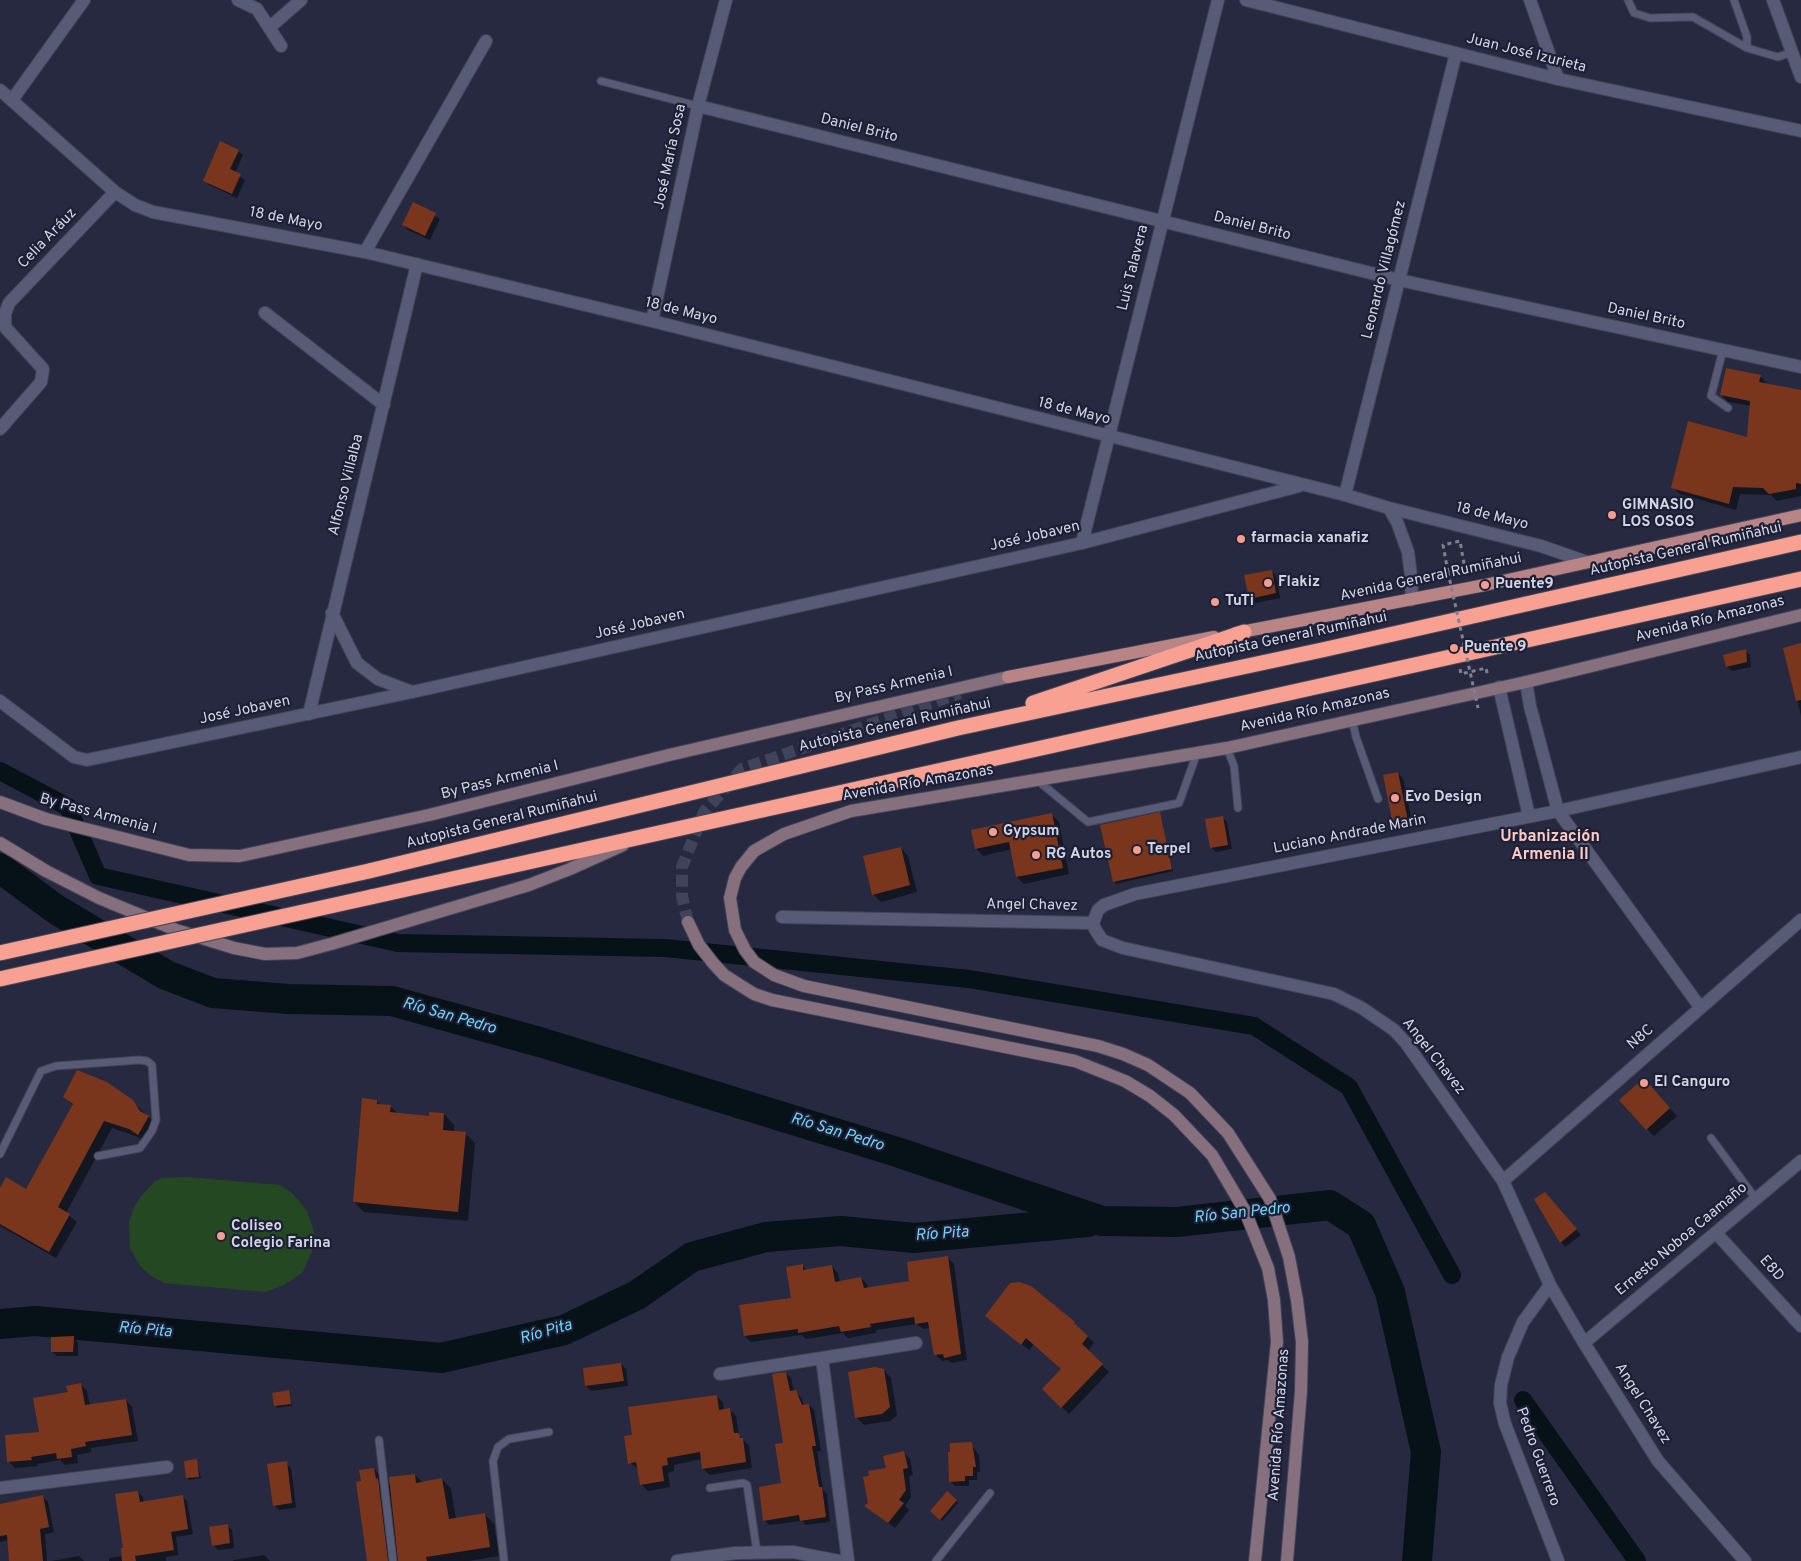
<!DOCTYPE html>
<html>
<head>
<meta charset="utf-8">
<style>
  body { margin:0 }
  canvas { display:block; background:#262940 }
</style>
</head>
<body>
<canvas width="1801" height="1561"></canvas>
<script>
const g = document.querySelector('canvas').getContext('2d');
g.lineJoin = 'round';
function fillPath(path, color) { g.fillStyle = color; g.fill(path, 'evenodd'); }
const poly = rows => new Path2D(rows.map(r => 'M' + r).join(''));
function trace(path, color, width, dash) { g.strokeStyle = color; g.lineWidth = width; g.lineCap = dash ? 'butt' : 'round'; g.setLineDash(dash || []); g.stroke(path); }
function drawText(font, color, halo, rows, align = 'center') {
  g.font = font + ' Overpass,sans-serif'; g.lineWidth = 4.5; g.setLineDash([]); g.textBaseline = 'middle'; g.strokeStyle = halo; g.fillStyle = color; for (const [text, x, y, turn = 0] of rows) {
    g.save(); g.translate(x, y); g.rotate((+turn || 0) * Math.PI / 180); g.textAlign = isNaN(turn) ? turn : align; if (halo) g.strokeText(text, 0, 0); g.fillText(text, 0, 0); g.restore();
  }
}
const green = poly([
  [187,1177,280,1185,292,1193,307,1211,314,1232,312,1251,303,1272,284,1285,265,1292,164,1283,150,1275,140,1266,130,1248,129,1221,133,1210,139,1199,154,1182,162,1178]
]);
const shadow = poly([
  [238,151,243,155,235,173,245,180,237,198,209,185,204,180],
  [413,203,440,219,430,240,408,230,403,225],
  [1760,376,1767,384,1801,399,1801,496,1777,501,1771,495,1740,494,1736,510,1680,494,1673,487,1748,439,1751,406,1728,402,1721,395],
  [1272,571,1276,576,1280,598,1255,603,1250,598],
  [1801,645,1801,716,1785,649],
  [1745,651,1750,655,1751,667,1732,671,1727,667],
  [1398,773,1403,778,1413,826,1399,829,1394,824],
  [1159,814,1173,871,1116,884,1114,882],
  [1052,815,1059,822,1069,874,1024,884,1017,877,1012,849,983,856,976,848],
  [1222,817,1227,822,1232,849,1216,852,1211,847],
  [901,848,908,856,917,892,881,902,873,894],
  [1651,1087,1677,1116,1654,1136,1647,1129],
  [64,1097,132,1101,156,1124,146,1142,138,1137,112,1128,66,1213,77,1222,56,1258,0,1226,0,1191,27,1190,73,1105],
  [377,1101,381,1106,390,1106,398,1114,430,1117,444,1114,454,1125,454,1132,465,1133,475,1143,468,1221,364,1212,354,1202],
  [1550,1198,1581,1235,1565,1247,1561,1242],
  [947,1257,954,1264,967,1360,952,1363,948,1360,942,1361,936,1355,931,1328,923,1329,917,1324,876,1330,876,1333,848,1338,843,1333,806,1339,802,1335,751,1342,745,1336,793,1299,802,1266,807,1270,832,1266,838,1273,840,1282,861,1278,867,1284,868,1289,911,1282],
  [993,1322,1074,1323,1094,1343,1088,1351,1109,1372,1069,1414,1043,1389,1062,1369,1034,1344,1029,1350],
  [73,1337,78,1342,78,1356,57,1356,52,1352],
  [621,1364,626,1369,628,1386,591,1391,586,1386,584,1369],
  [884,1370,891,1378,897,1415,890,1421,864,1425,856,1417],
  [786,1373,791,1378,794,1392,801,1397,804,1406,809,1405,814,1410,821,1451,817,1451,823,1490,827,1494,830,1522,806,1525,802,1521,769,1525,764,1520,783,1484],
  [80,1384,87,1391,90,1406,126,1400,132,1407,138,1441,91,1448,91,1452,77,1455,78,1463,65,1465,60,1460,37,1464,38,1466,15,1468,8,1461,40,1433,69,1393],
  [288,1391,292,1406,277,1408,274,1394],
  [717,1396,723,1403,724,1411,730,1410,736,1416,739,1435,749,1446,752,1468,710,1475,703,1469,702,1459,674,1465,674,1471,668,1473,670,1487,648,1491,641,1484,639,1469,630,1463,634,1436],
  [971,1444,979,1455,980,1472,977,1472,977,1480,969,1480,969,1486,955,1486,950,1481],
  [903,1452,910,1459,913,1475,909,1476,911,1497,905,1506,909,1510,895,1528,866,1506,869,1503,870,1477,888,1469],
  [196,1460,201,1478,189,1480,187,1478],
  [286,1463,291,1468,296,1508,279,1510,274,1505],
  [374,1469,391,1486,415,1475,423,1483,442,1479,451,1489,456,1519,485,1515,494,1524,499,1556,469,1561,368,1561,362,1482],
  [138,1492,143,1497,144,1503,182,1496,187,1501,193,1534,176,1537,178,1555,166,1557,166,1561,109,1561,109,1558,123,1556],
  [948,1493,958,1503,942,1521,932,1511],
  [43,1497,48,1502,54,1532,45,1534,47,1561,11,1561,9,1540,0,1542,0,1505],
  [227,1526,232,1530,234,1548,218,1550,213,1545],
  [264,1555,270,1561,233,1561,233,1560],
  [79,1556,84,1561,51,1561]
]);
const canal = poly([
  [0,771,68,807,98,876,398,943,665,948,969,979,1254,1026,1349,1087,1452,1275],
  [1523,1400,1637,1561]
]);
const river = poly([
  [0,868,57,910,166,975,213,993,288,999,392,1001,543,1043,897,1152,1102,1221,1177,1222,1330,1205,1361,1225,1390,1292,1426,1452,1417,1561],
  [0,1324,35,1321,441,1358,564,1330,637,1295,692,1257,766,1237,841,1231,914,1238,1088,1222]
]);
const building = poly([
  [220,141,239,150,230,169,241,174,232,194,203,181],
  [413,202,436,213,425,236,402,225],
  [1726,368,1761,375,1759,382,1801,390,1801,484,1796,483,1796,489,1769,494,1763,488,1733,487,1729,504,1671,488,1688,421,1747,437,1750,401,1720,395],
  [1272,570,1276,593,1249,599,1244,575],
  [1801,643,1801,700,1796,701,1783,648],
  [1746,649,1747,662,1726,667,1723,655],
  [1398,772,1408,821,1393,825,1383,775],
  [1160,812,1172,869,1113,882,1100,825],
  [1052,813,1063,868,1016,877,1009,842,975,849,971,830],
  [1223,816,1228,845,1210,848,1205,819],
  [901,847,910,885,872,895,863,856],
  [77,1070,107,1082,133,1100,140,1111,149,1116,138,1135,129,1129,104,1121,58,1207,70,1214,49,1252,0,1224,0,1188,6,1177,26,1189,73,1104,63,1097],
  [1644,1078,1670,1108,1646,1130,1619,1100],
  [362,1098,377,1100,377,1104,391,1105,390,1112,429,1116,429,1112,444,1113,443,1130,466,1132,458,1212,353,1202],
  [1545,1192,1577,1229,1560,1243,1534,1199],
  [948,1256,961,1354,944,1358,943,1354,934,1355,928,1322,915,1324,914,1317,870,1324,871,1327,841,1332,839,1326,798,1333,798,1329,744,1336,739,1305,791,1298,786,1267,803,1264,803,1270,832,1265,835,1282,861,1277,864,1288,909,1281,907,1262],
  [1019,1282,1031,1286,1075,1322,1074,1323,1088,1336,1082,1344,1103,1364,1061,1408,1042,1389,1061,1369,1026,1338,1021,1345,985,1316,1010,1283],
  [74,1336,73,1352,51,1352,51,1337],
  [621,1363,624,1381,585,1386,583,1368],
  [875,1367,884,1369,890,1407,882,1414,855,1418,848,1372],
  [786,1372,790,1391,796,1390,802,1405,809,1404,816,1446,812,1446,819,1487,822,1487,826,1517,800,1521,799,1515,763,1521,759,1487,781,1483,775,1444,783,1443,772,1374],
  [81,1383,85,1405,126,1399,132,1435,85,1442,86,1446,71,1449,72,1457,57,1459,56,1453,31,1457,32,1460,7,1462,5,1435,39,1432,33,1398,68,1392,66,1386],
  [289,1390,291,1404,274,1406,272,1393],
  [717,1395,719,1410,730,1408,734,1433,739,1433,740,1438,743,1438,746,1462,702,1469,700,1452,667,1458,668,1465,662,1466,664,1481,640,1485,636,1462,628,1464,624,1436,632,1435,628,1407],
  [972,1442,976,1467,973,1467,973,1476,965,1476,965,1481,949,1482,948,1452,950,1452,950,1443],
  [904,1451,908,1468,903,1469,906,1490,899,1500,904,1503,888,1523,864,1506,868,1503,863,1477,869,1476,868,1471,886,1468,883,1456],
  [197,1459,199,1477,186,1478,184,1461],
  [287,1461,292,1503,273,1506,267,1464],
  [374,1468,376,1479,378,1478,388,1561,367,1561,356,1482,361,1481,359,1470],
  [415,1474,416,1483,442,1478,449,1519,485,1513,490,1547,426,1557,427,1561,398,1561,389,1477],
  [138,1491,140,1502,183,1495,188,1529,171,1532,174,1550,135,1556,136,1561,122,1561,121,1548,123,1548,115,1494],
  [947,1491,957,1500,940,1520,930,1511],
  [43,1495,49,1527,40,1529,43,1561,9,1561,7,1535,0,1536,0,1504],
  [228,1524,230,1543,212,1546,209,1527]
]);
const secondaryTunnel = poly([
  [688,922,682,896,682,867,704,812,742,769,960,693]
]);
const path = poly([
  [1448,572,1443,545,1460,541,1466,575],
  [1460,669,1461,674,1486,668,1488,677]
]);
const lane = poly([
  [1628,0,1634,13,1650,18,1693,17,1747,48,1778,57,1792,52],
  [1734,0,1747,37,1747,48],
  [601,81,698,106],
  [1723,350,1711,396,1728,408],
  [1352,719,1356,737,1378,799],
  [1227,748,1234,766,1238,808],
  [1037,780,1088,822,1179,803,1197,753],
  [1711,1138,1756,1199],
  [0,1154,41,1071,56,1066,139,1060,147,1061,152,1065,156,1120,152,1131,140,1148,98,1156],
  [379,1440,393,1561],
  [710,1488,743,1483,747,1485,757,1552],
  [504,1561,493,1461,498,1447,509,1439,549,1432],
  [936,1561,990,1493]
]);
const street = poly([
  [238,0,257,9,281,46],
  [1246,0,1558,79,1801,131],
  [1530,0,1558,79],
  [1773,0,1801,77],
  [269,28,301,0],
  [0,90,115,192,135,205,153,212,365,252,652,321,1345,495,1389,508,1541,546,1587,562],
  [12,100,84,0],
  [698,106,1399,280,1801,367],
  [365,252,486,41],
  [265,313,384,405],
  [652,321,698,106,726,0],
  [0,429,41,382,43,369,5,327,5,314,9,303,115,192],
  [1345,495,1456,53],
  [1389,508,1397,522,1408,552,1412,584,1411,600],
  [1082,543,1218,0],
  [332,613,357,663,378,679,412,692],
  [1526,682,1530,706,1558,811,1700,1007],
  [1499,687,1529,816],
  [0,701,74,757,87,760,412,692,1082,543,1299,486],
  [309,714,417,264],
  [782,917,1093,923],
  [1093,923,1095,929,1102,940,1123,948,1334,994,1362,1008,1394,1030,1406,1043,1503,1181,1550,1285,1584,1343,1658,1461,1745,1561],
  [1093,923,1098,910,1104,905,1135,894,1558,811,1801,757],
  [1503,1181,1801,920],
  [1716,1233,1801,1326],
  [1550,1285,1523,1322,1508,1357,1501,1385,1500,1403,1505,1424,1558,1561],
  [1584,1343,1801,1161],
  [822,1358,916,1343],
  [720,1374,822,1358,848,1561],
  [0,1488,167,1467],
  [677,1561,736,1553,793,1552,839,1561]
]);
const secondary = poly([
  [0,802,46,819,189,855,240,856,429,815,669,755,1008,677],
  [0,843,46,871,99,898,176,930,234,948,265,954,297,953,331,944,529,885,570,869,623,845],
  [688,922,699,945,713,963,724,975,754,994,772,1000,1075,1061,1125,1081,1150,1096,1174,1115,1212,1155,1245,1211,1268,1268,1274,1300,1277,1342,1255,1561],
  [1287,1561,1301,1391,1302,1342,1297,1300,1289,1257,1270,1199,1228,1133,1190,1093,1148,1065,1123,1054,1098,1046,804,986,774,975,754,962,745,950,735,930,730,898,735,878,741,867,754,851,784,834,851,811,1227,748,1526,682,1801,615]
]);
const primary = poly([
  [1236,633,1485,585,1801,515],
  [1008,677,1214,637]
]);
const highway = poly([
  [1033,703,1244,632],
  [369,871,958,728,1322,650,1801,542],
  [371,897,1801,579]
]);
const pathBridge = poly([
  [1448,572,1478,708]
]);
const highwayBridge = poly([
  [0,953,369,871],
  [0,979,371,897]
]);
const markers = [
  [1612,515,5,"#f59d8e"],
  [1241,539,5,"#f59d8e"],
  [1268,583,5,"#f59d8e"],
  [1485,585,5,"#f59d8e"],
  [1215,602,5,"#f59d8e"],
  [1454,648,5,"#f59d8e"],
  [1395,798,5,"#f59d8e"],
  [993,832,5,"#f59d8e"],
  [1137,850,5,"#f59d8e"],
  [1036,855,5,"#f59d8e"],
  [1644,1083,5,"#f59d8e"],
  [221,1236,5,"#f59d8e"]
];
const streetNames = [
  ["Juan José Izurieta",1526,54,14],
  ["Daniel Brito",859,129,14],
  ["José María Sosa",671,157,-78],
  ["18 de Mayo",286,220,11],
  ["Daniel Brito",1252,227,14],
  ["Celia Aráuz",48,239,-46],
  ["Luis Talavera",1134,268,-76],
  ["Leonardo Villagómez",1385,270,-76],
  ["18 de Mayo",681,312,14],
  ["Daniel Brito",1646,317,12],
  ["18 de Mayo",1074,412,14],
  ["Alfonso Villalba",347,485,-76],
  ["18 de Mayo",1492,517,14],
  ["José Jobaven",1035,537,-13],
  ["Autopista General Rumiñahui",1686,550,-13],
  ["Avenida General Rumiñahui",1431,578,-12],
  ["Avenida Río Amazonas",1710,620,-14],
  ["José Jobaven",640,625,-13],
  ["Autopista General Rumiñahui",1291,638,-12],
  ["By Pass Armenia I",894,686,-13],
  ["José Jobaven",245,711,-12],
  ["Avenida Río Amazonas",1315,711,-13],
  ["Autopista General Rumiñahui",895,726,-13],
  ["By Pass Armenia I",500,781,-14],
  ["Avenida Río Amazonas",918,784,-10],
  ["By Pass Armenia I",98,815,15],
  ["Autopista General Rumiñahui",502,821,-14],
  ["Luciano Andrade Marin",1350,835,-11],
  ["Angel Chavez",1032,906,1],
  ["N8C",1641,1038,-41],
  ["Angel Chavez",1433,1057,52],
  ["Ernesto Noboa Caamaño",1682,1240,-40],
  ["E8D",1771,1269,48],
  ["Angel Chavez",1642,1404,58],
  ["Avenida Río Amazonas",1280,1425,-86],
  ["Pedro Guerrero",1537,1457,70]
];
const poiNames = [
  ["GIMNASIO",1622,506],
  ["LOS OSOS",1622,523],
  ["farmacia xanafiz",1251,539],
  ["Flakiz",1278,583],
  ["Puente9",1495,585],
  ["TuTi",1225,602],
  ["Puente 9",1464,648],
  ["Evo Design",1405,798],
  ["Gypsum",1003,832],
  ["Terpel",1147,850],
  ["RG Autos",1046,855],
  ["El Canguro",1654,1083],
  ["Coliseo",231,1227],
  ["Colegio Farina",231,1244]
];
const neighbourhoodNames = [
  ["Urbanización",1550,838],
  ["Armenia II",1550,856]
];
const waterNames = [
  ["Río San Pedro",449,1017,16],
  ["Río San Pedro",837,1133,17],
  ["Río San Pedro",1242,1214,-6],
  ["Río Pita",942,1235,-4],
  ["Río Pita",145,1331,5],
  ["Río Pita",546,1333,-16]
];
fillPath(green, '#244922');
fillPath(shadow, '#0007');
trace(canal, '#061217', 18);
trace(river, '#061217', 30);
fillPath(building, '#79361c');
trace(secondaryTunnel, '#404359', 12, [12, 6]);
trace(lane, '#424457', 9);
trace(street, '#424457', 14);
trace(secondary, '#424457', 14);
trace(primary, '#424457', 14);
trace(highway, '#424457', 17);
trace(path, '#7e8194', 3, [4, 4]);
trace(lane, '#575b75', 7);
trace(street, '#575b75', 12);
trace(secondary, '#87707d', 12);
trace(primary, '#b88486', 12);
trace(highway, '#f8a091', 15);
trace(highwayBridge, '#424457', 17, []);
trace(pathBridge, '#7e8194', 3, [4, 4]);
trace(highwayBridge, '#f8a091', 15);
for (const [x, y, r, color] of markers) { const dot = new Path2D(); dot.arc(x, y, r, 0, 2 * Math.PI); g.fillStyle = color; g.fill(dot); trace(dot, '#1c1f35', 2); }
drawText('15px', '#d2d5e4', '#1c1f35', streetNames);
drawText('bold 15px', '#d2d5e4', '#1c1f35', poiNames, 'left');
drawText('bold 16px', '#fdcac1', '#1c1f35', neighbourhoodNames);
drawText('italic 16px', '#73d4f9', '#1c1f35', waterNames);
</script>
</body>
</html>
